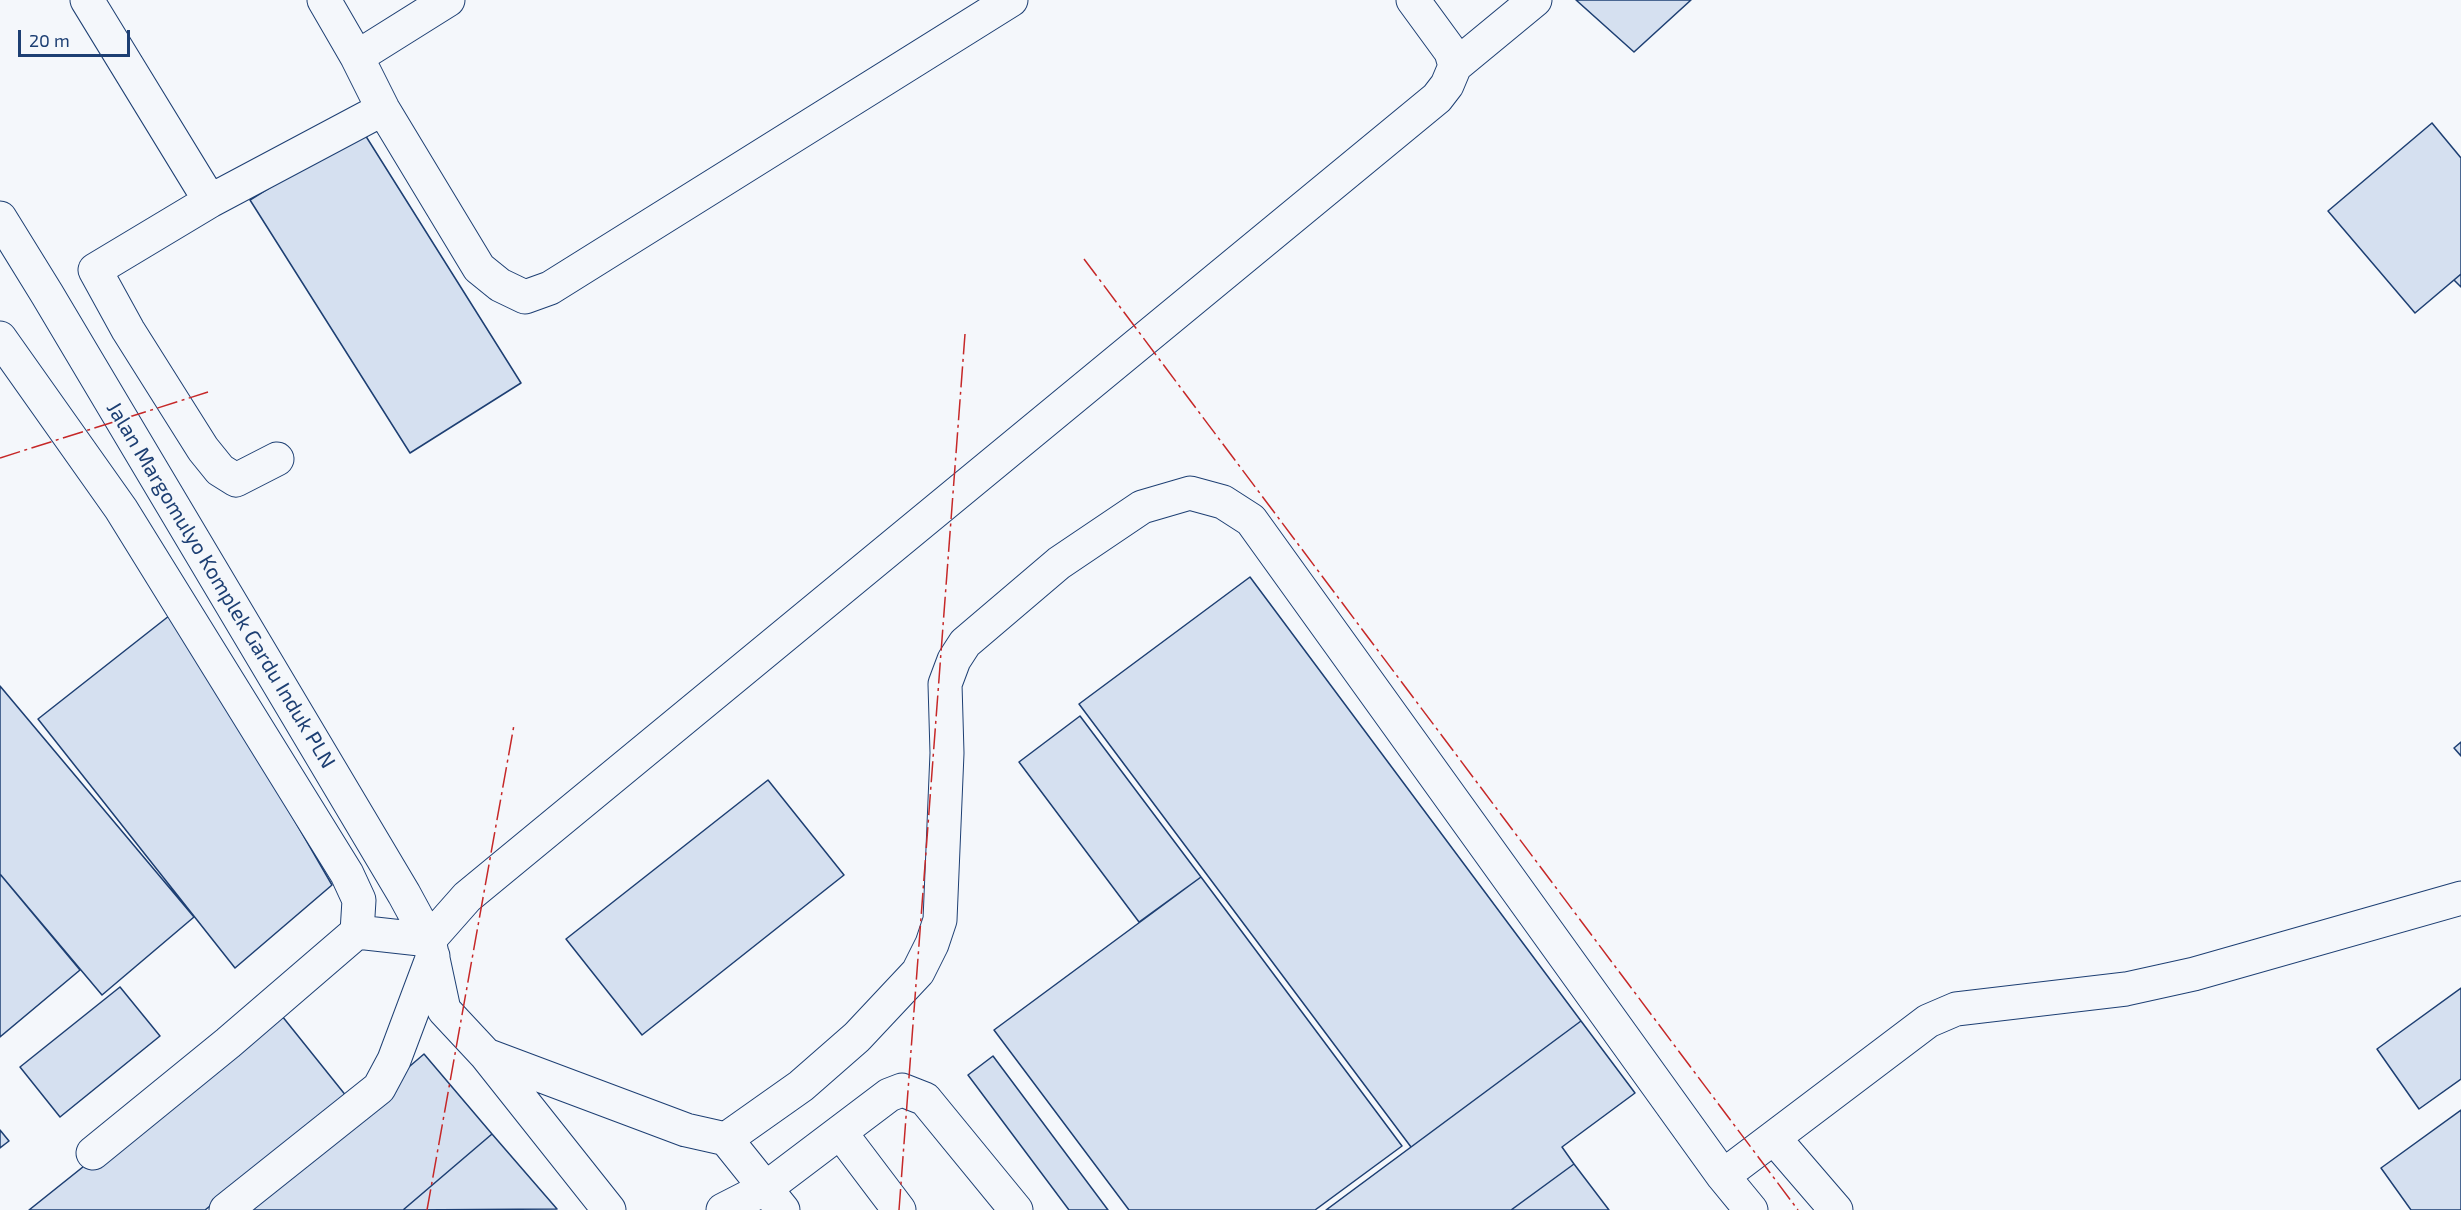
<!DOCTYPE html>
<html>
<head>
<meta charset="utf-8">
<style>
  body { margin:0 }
  #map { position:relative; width:2461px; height:1210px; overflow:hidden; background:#f4f7fb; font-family:"Exo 2",sans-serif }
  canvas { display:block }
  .scale { position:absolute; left:18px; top:30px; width:112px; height:27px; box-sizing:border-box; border:3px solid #1d3f73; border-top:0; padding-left:8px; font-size:18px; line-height:21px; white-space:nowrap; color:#1d3f73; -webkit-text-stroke:4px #f4f7fb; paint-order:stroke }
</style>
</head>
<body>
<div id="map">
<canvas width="2461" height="1210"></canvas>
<div class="scale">20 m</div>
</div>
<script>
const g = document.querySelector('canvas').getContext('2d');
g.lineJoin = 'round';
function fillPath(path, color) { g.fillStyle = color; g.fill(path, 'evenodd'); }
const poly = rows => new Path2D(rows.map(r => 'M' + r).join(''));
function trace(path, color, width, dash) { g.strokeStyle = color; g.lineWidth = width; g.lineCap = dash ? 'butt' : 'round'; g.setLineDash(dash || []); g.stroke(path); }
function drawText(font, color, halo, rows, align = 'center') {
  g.font = font + ' "Exo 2",sans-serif'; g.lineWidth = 4.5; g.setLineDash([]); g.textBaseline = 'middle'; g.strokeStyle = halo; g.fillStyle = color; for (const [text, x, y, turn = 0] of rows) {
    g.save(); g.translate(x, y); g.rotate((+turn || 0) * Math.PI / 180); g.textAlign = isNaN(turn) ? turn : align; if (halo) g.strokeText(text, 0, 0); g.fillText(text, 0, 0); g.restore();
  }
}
const building = poly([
  [1576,0,1691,0,1634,52,1576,0],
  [2432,123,2461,158,2461,274,2415,313,2328,211,2432,123],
  [362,130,521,383,410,453,250,200,362,130],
  [2461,274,2461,287,2454,280,2461,274],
  [1250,577,1581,1021,1411,1147,1079,704,1250,577],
  [174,612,332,885,235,968,38,719,174,612],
  [0,686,194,917,102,995,0,874,0,686],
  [1080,716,1201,877,1139,922,1019,762,1080,716],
  [2461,742,2461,756,2454,748,2461,742],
  [768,780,844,875,642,1035,566,939,768,780],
  [0,874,80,970,0,1037,0,874],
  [1201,877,1402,1146,1315,1210,1129,1210,994,1030,1201,877],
  [120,987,160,1036,60,1117,20,1067,120,987],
  [2461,988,2461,1079,2419,1109,2377,1049,2461,988],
  [278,1011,347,1097,205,1210,29,1210,278,1011],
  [1581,1021,1635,1093,1562,1147,1574,1164,1511,1210,1326,1210,1581,1021],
  [424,1054,492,1134,403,1210,242,1210,424,1054],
  [993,1056,1108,1210,1069,1210,968,1075,993,1056],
  [2461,1110,2461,1210,2411,1210,2381,1168,2461,1110],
  [0,1130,9,1141,0,1148,0,1130],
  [492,1134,557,1209,403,1210,492,1134],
  [1574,1164,1609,1210,1511,1210,1574,1164]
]);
const minor = poly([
  [87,0,210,201],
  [324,0,357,57,383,109,479,268,500,285,525,297,550,288,1011,0],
  [357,57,448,0],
  [1455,66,1535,0],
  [0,218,47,294,404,894,429,940,444,1010,486,1055,609,1210],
  [0,338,121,509,347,874,359,900,357,932],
  [277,459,236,480,220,470,203,449,128,330,95,270,210,201,383,109],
  [486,1055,686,1130,726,1139,801,1086,857,1037,918,972,932,944,940,920,947,753,945,684,954,660,965,643,1059,563,1142,507,1190,493,1223,502,1251,520,1723,1176,1751,1210],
  [840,1132,899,1210],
  [1774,1138,1836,1210],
  [726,1139,783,1210],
  [93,1153,228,1043,357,932,429,940,467,897,1437,98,1447,85,1455,66,1451,52,1413,0],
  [1723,1176,1928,1021,1956,1009,2126,989,2194,974,2461,898],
  [226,1210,379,1088,394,1060,433,956],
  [723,1210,766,1188,889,1095,902,1090,925,1099,1016,1210]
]);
const power = poly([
  [1084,259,1798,1210],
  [0,458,208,392],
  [427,1210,514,725],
  [899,1210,965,334]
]);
const streetNames = [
  ["Jalan Margomulyo Komplek Gardu Induk PLN",221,585,59]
];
fillPath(building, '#d5e0f0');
trace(building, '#1d3f73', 1.5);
trace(minor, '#1d3f73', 35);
trace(minor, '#f4f7fb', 33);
trace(power, '#c62828', 1.5, [21, 4.5, 3, 4.5]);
drawText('21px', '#1d3f73', '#f4f7fb', streetNames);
</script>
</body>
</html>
